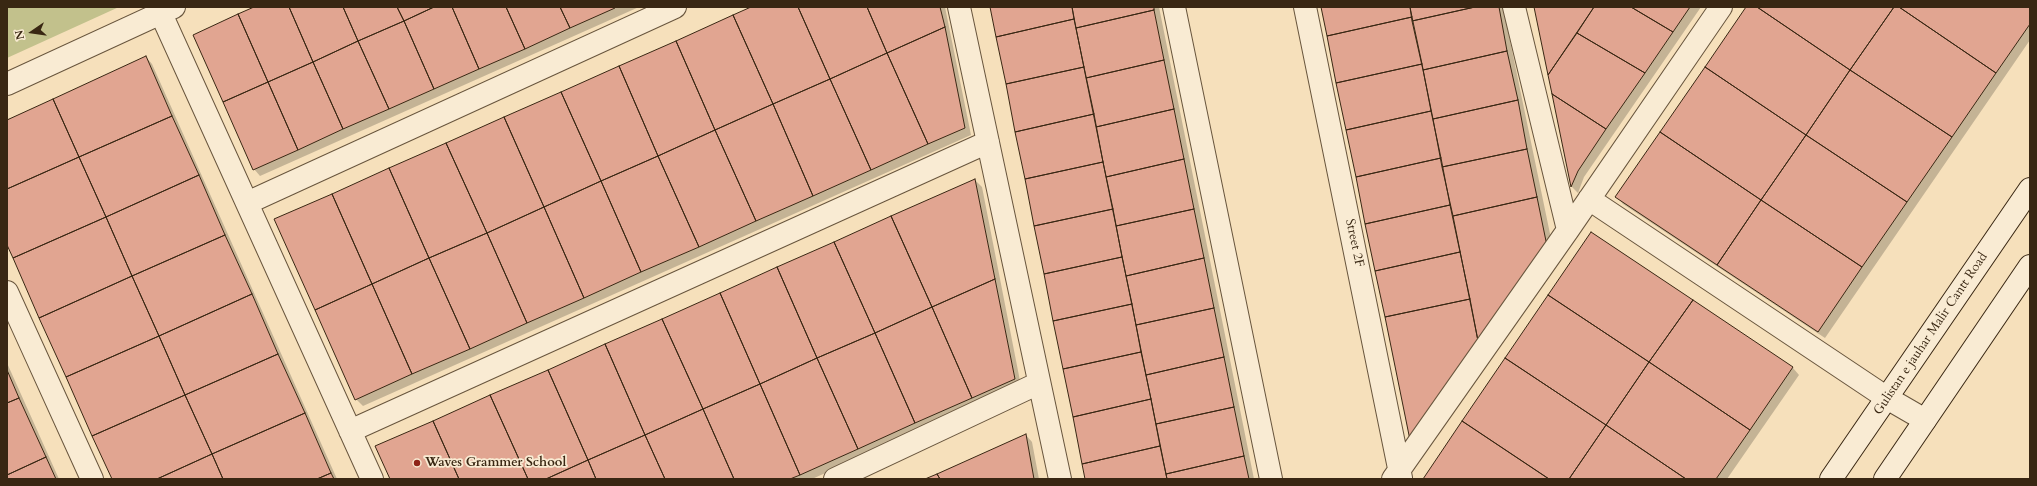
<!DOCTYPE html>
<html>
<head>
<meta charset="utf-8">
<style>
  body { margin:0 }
  #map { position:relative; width:2037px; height:486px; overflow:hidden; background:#f6e0bb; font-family:Cardo,serif }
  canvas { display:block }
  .frame { position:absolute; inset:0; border:8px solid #392713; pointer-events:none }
  .north { position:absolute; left:12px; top:12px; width:40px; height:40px; -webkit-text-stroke:3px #f9ebd3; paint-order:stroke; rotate:257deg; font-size:11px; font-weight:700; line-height:16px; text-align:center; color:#392713 }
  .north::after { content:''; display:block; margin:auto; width:14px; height:18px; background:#392713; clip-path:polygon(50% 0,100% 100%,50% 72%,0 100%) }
</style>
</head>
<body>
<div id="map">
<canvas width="2037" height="486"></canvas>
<div class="frame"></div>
<div class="north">N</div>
</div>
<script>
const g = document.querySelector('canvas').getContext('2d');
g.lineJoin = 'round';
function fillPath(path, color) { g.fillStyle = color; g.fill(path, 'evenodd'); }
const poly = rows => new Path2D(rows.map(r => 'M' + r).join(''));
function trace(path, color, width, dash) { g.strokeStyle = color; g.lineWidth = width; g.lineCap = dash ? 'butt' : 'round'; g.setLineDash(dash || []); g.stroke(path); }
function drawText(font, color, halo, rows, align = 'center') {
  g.font = font + ' Cardo,serif'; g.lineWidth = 3.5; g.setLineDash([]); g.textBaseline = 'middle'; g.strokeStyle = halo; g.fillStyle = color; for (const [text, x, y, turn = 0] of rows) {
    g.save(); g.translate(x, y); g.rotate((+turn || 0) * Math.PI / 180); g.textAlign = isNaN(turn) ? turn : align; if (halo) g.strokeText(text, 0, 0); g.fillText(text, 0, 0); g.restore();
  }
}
const green = poly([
  [7,7,119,7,7,58]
]);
const shadow = poly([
  [256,7,639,7,260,176,254,169],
  [754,7,945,7,971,135,363,406,356,399],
  [991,7,1159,7,1254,479,1086,479],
  [1322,7,1503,7,1554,253,1412,445],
  [1535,7,1701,7,1584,177,1578,193,1572,187],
  [1747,7,2030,7,2030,40,1825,338,1623,204,1617,197],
  [146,57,152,64,337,479,113,479,7,244,7,121],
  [975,180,982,187,1021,386,812,479,391,479],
  [1592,233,1793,368,1799,375,1727,479,1424,479],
  [7,363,59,479,7,479],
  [1026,435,1032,442,1039,479,927,479]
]);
const building = poly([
  [254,7,289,7,313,62,268,82,238,14,254,7],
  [289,7,343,7,358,41,313,62,289,7],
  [343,7,397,7,404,21,358,41,343,7],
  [397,7,434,7,404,21,397,7],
  [434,7,452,7,479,69,434,89,404,21,434,7],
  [452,7,506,7,525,49,479,69,452,7],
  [506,7,560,7,570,28,525,49,506,7],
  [560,7,615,7,615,8,570,28,560,7],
  [751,7,798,7,830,79,773,104,733,15,751,7],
  [798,7,867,7,887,53,830,79,798,7],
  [867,7,940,7,945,27,887,53,867,7],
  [990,7,1072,7,1074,19,996,37,990,7],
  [1072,7,1154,7,1154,10,1076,28,1072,7],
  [1321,7,1410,7,1412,17,1327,36,1321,7],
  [1410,7,1475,7,1412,21,1410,7],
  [1475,7,1499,7,1507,51,1423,70,1412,21,1475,7],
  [1534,7,1594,7,1548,75,1534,7],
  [1594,7,1631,7,1673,32,1645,73,1577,33,1594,7],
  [1631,7,1690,7,1673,32,1631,7],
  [1746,7,1757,7,1850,70,1806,135,1705,67,1746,7],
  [1757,7,1894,7,1850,70,1757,7],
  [1894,7,1899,7,1996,73,1952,137,1850,70,1894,7],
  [1899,7,2030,7,2030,24,1996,73,1899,7],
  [1154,10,1164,60,1086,78,1076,28,1154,10],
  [238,14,268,82,223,102,193,35,238,14],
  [733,15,773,104,715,130,676,41,733,15],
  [1412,17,1422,64,1336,83,1327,36,1412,17],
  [1074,19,1084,67,1006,84,996,37,1074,19],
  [404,21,434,89,389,109,358,41,404,21],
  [945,27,965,128,928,144,887,53,945,27],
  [1577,33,1645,73,1606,129,1552,94,1548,75,1577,33],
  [358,41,389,109,343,129,313,62,358,41],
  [676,41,715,130,658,156,619,66,676,41],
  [1507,51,1518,100,1433,119,1423,70,1507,51],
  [887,53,928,144,871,170,830,79,887,53],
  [146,56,172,116,79,157,53,99,146,56],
  [1164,60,1174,109,1096,127,1086,78,1164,60],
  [313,62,343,129,298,150,268,82,313,62],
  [1422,64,1431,111,1346,130,1336,83,1422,64],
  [619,66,658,156,601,181,561,92,619,66],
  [1084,67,1094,114,1015,132,1006,84,1084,67],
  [1705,67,1806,135,1761,200,1660,132,1705,67],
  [1850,70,1952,137,1907,202,1806,135,1850,70],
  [830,79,871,170,813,196,773,104,830,79],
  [268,82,298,150,253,170,223,102,268,82],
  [561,92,601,181,544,207,504,117,561,92],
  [1552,94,1606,129,1578,171,1571,187,1552,94],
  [53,99,79,157,7,189,7,120,53,99],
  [1518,100,1527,149,1442,167,1433,119,1518,100],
  [773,104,813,196,756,221,715,130,773,104],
  [1174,109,1184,159,1106,177,1096,127,1174,109],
  [1431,111,1441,158,1356,177,1346,130,1431,111],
  [1094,114,1103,162,1025,179,1015,132,1094,114],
  [172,116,199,175,106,217,79,157,172,116],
  [504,117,544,207,487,233,446,143,504,117],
  [715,130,756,221,699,247,658,156,715,130],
  [1660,132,1761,200,1717,265,1615,197,1660,132],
  [1806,135,1907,202,1862,267,1761,200,1806,135],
  [446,143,487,233,429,258,389,168,446,143],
  [1527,149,1537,197,1453,216,1442,167,1527,149],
  [658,156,699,247,641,272,601,181,658,156],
  [79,157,106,217,13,258,7,245,7,189,79,157],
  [1441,158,1450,205,1365,224,1356,177,1441,158],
  [1184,159,1194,209,1116,226,1106,177,1184,159],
  [1103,162,1113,209,1034,226,1025,179,1103,162],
  [389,168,429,258,372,284,332,194,389,168],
  [199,175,225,235,132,276,106,217,199,175],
  [975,179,995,279,932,307,891,216,975,179],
  [601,181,641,272,584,298,544,207,601,181],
  [332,194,372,284,315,310,274,219,332,194],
  [1537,197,1547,246,1479,346,1453,216,1537,197],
  [1761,200,1862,267,1818,332,1717,265,1761,200],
  [1450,205,1460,252,1375,271,1365,224,1450,205],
  [544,207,584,298,527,323,487,233,544,207],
  [1113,209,1122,257,1044,274,1034,226,1113,209],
  [1194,209,1204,258,1126,276,1116,226,1194,209],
  [891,216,932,307,875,333,834,242,891,216],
  [106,217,132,276,39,318,13,258,106,217],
  [1591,232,1693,300,1649,362,1548,295,1591,232],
  [487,233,527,323,470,349,429,258,487,233],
  [225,235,252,294,159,336,132,276,225,235],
  [834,242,875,333,817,358,777,267,834,242],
  [1460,252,1470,299,1385,317,1375,271,1460,252],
  [1122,257,1132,304,1053,321,1044,274,1122,257],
  [429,258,470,349,412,374,372,284,429,258],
  [1204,258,1214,308,1136,325,1126,276,1204,258],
  [777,267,817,358,760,384,720,293,777,267],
  [132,276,159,336,66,377,39,318,132,276],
  [995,279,1015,379,972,398,932,307,995,279],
  [372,284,412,374,355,400,315,310,372,284],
  [720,293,760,384,703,409,662,319,720,293],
  [252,294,278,354,185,395,159,336,252,294],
  [1548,295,1649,362,1606,425,1505,358,1548,295],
  [1470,299,1479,346,1411,445,1385,317,1470,299],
  [1693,300,1793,367,1750,430,1649,362,1693,300],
  [1132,304,1141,352,1063,369,1053,321,1132,304],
  [932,307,972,398,915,423,875,333,932,307],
  [1214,308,1224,357,1146,375,1136,325,1214,308],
  [662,319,703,409,645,435,605,344,662,319],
  [875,333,915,423,858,449,817,358,875,333],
  [159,336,185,395,92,436,66,377,159,336],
  [605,344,645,435,588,460,548,370,605,344],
  [1141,352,1151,399,1073,417,1063,369,1141,352],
  [278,354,305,413,212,454,185,395,278,354],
  [1224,357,1234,407,1156,424,1146,375,1224,357],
  [817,358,858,449,800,475,760,384,817,358],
  [1505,358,1606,425,1569,479,1549,479,1462,421,1505,358],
  [1649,362,1750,430,1716,479,1686,479,1606,425,1649,362],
  [7,370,19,398,7,403,7,370],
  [548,370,588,460,546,479,528,479,490,395,548,370],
  [760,384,800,475,790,479,734,479,703,409,760,384],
  [185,395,212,454,157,479,112,479,92,436,185,395],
  [490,395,528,479,459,479,433,421,490,395],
  [19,398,46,457,7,475,7,403,19,398],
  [1151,399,1160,446,1082,464,1073,417,1151,399],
  [1234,407,1244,456,1166,474,1156,424,1234,407],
  [703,409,734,479,665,479,645,435,703,409],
  [305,413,331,473,317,479,223,479,212,454,305,413],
  [433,421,459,479,390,479,375,446,433,421],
  [1462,421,1549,479,1423,479,1462,421],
  [1606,425,1686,479,1569,479,1606,425],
  [1026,434,1034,479,940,479,937,474,1026,434],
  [645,435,665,479,596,479,588,460,645,435],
  [1160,446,1167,479,1085,479,1082,464,1160,446],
  [212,454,223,479,157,479,212,454],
  [1244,456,1249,479,1167,479,1166,474,1244,456],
  [46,457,56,479,7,479,7,475,46,457],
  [588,460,596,479,546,479,588,460],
  [331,473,334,479,317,479,331,473],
  [937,474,940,479,925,479,937,474]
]);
const minor = poly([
  [158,7,372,479],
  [959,7,1060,479],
  [1174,7,1271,479],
  [1305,7,1401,478],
  [1514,7,1568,230],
  [7,84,174,7],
  [1589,199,1887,398,1925,420],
  [247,203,675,7],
  [7,292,92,479],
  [350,431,988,142],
  [835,479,1039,383],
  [1393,479,1568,230,1721,7]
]);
const secondary = poly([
  [1831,479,2030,189],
  [1885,479,2030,266]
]);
const markers = [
  [417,463,4,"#8f2418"]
];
const streetNames = [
  ["Street 2F",1354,243,78],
  ["Gulistan e jauhar Malir Cantt Road",1931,334,-56]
];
const poiNames = [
  ["Waves Grammer School",425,463]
];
fillPath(green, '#c2c18c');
fillPath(shadow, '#0003');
fillPath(building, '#e1a591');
trace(building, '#392713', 1);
trace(minor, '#68553d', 24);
trace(secondary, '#392713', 24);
trace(minor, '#f9ebd3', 22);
trace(secondary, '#f9ebd3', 22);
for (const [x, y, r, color] of markers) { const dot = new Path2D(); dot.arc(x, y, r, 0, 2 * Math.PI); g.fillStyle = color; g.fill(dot); trace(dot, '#f9ebd3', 1.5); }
drawText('13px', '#392713', '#f9ebd3', streetNames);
drawText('bold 13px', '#392713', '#f9ebd3', poiNames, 'left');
</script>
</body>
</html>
